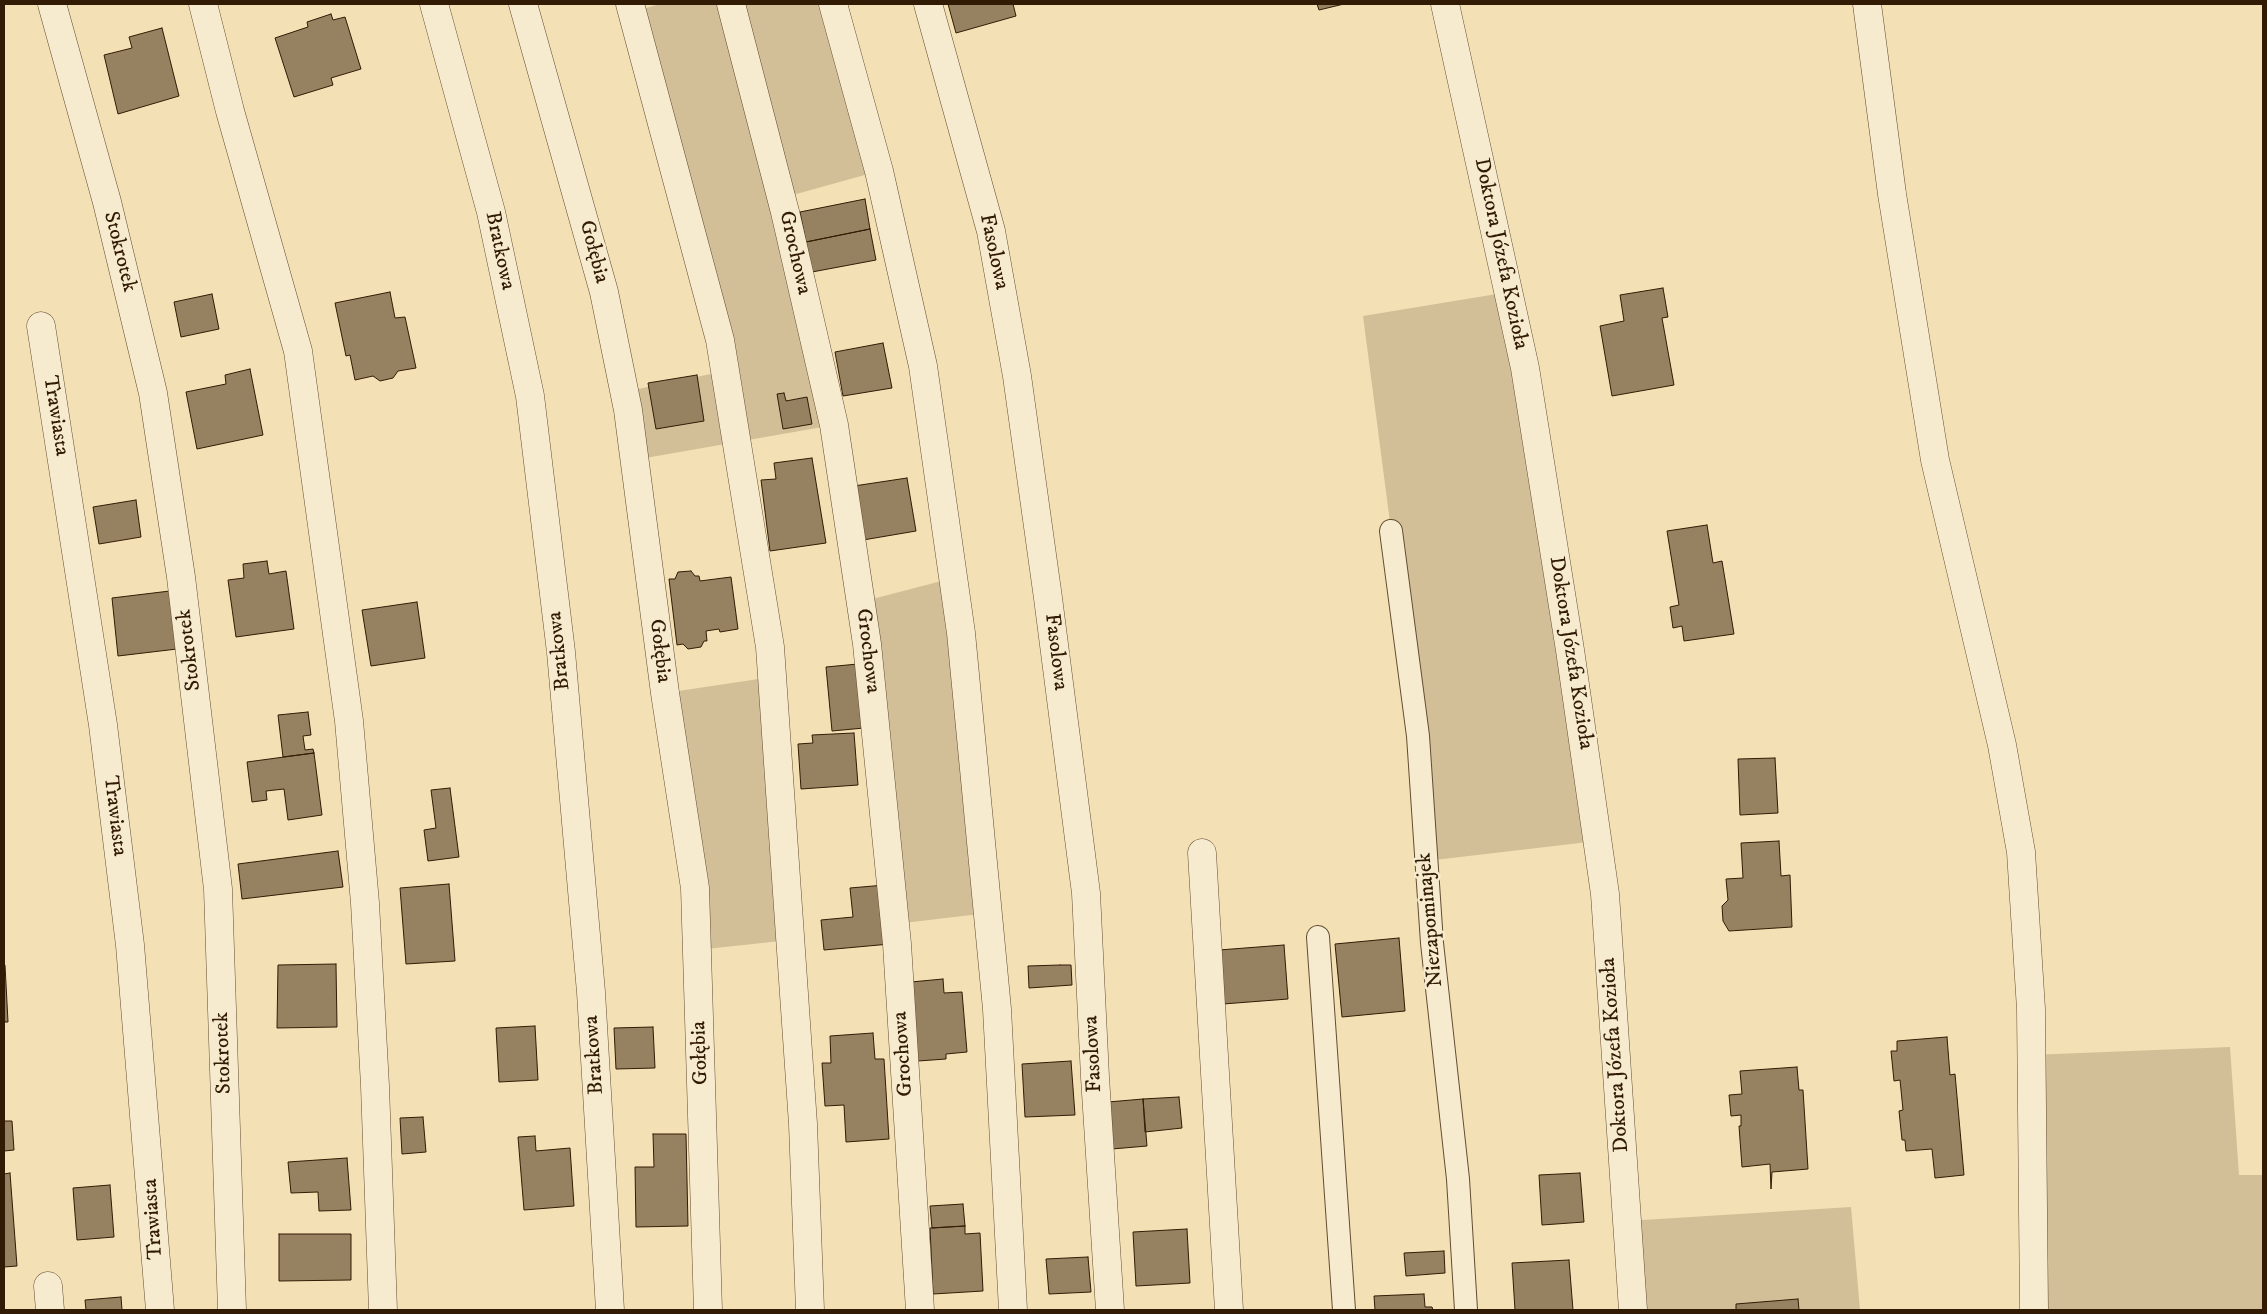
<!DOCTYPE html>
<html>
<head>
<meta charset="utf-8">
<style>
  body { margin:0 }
  #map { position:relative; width:2267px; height:1314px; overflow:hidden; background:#f3e0b5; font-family:"IM FELL DW Pica",serif }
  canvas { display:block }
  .frame { position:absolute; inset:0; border:5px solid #321b04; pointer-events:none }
</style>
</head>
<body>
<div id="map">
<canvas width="2267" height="1314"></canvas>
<div class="frame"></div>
</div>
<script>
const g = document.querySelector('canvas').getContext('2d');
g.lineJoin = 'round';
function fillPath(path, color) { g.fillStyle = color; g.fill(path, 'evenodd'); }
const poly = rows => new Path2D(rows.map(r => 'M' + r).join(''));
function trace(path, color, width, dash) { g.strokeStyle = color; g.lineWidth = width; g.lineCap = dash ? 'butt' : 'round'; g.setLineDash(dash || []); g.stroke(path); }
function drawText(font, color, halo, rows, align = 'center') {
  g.font = font + ' "IM FELL DW Pica",serif'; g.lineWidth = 5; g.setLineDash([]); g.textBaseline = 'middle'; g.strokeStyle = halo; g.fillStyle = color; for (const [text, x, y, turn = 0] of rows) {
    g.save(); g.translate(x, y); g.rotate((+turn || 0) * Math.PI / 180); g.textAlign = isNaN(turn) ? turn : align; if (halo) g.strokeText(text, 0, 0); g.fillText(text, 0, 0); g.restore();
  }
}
const green = poly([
  [660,4,833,4,879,171,782,198,834,425,634,460,624,392,725,371,632,12],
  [1509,292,1597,841,1426,861,1418,736,1363,316],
  [953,578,988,913,895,924,861,602],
  [772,677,790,940,697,950,665,693],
  [2230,1047,2239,1175,2263,1175,2263,1310,2034,1310,2031,1055],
  [1851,1207,1860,1310,1633,1310,1627,1221]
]);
const building = poly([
  [948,4,1013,4,1016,16,956,33,948,4],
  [1317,4,1344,4,1319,10,1317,4],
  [331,14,333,20,345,17,361,69,331,78,333,85,294,97,275,38,308,27,307,22,331,14],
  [162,28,179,96,118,114,104,55,132,48,129,37,162,28],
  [865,199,870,229,806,242,800,212,865,199],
  [870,229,876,260,812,272,806,242,870,229],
  [1663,288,1668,317,1662,318,1674,385,1612,396,1600,326,1624,321,1620,295,1663,288],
  [390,292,395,318,405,317,416,368,398,371,393,378,380,381,373,376,355,380,350,355,346,356,335,303,390,292],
  [212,294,219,329,181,337,174,302,212,294],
  [883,343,892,388,843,396,835,352,883,343],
  [250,369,263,435,197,449,186,392,226,384,225,375,250,369],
  [697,375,704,421,656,429,648,383,697,375],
  [784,393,786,401,807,397,812,424,783,429,777,394,784,393],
  [812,458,826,543,770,551,761,480,776,479,774,463,812,458],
  [907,478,916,531,863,540,854,486,907,478],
  [136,500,141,537,99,544,93,507,136,500],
  [1707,525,1713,563,1722,561,1734,634,1684,641,1682,626,1673,628,1670,607,1679,605,1667,531,1707,525],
  [267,561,269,574,286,571,294,629,236,637,228,580,244,578,243,564,267,561],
  [691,571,695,576,699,576,700,581,731,577,738,629,720,632,719,629,706,631,707,641,704,641,701,647,688,649,683,644,677,645,669,579,675,579,678,572,691,571],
  [170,591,177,649,118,656,112,598,170,591],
  [417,602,425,658,371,666,362,610,417,602],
  [858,664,864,728,832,731,826,667,858,664],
  [308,712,311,735,303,736,305,750,313,749,314,753,283,757,278,715,308,712],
  [854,733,858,785,801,789,798,744,813,743,812,735,854,733],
  [314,753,322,815,288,820,284,789,266,791,267,800,252,802,247,762,314,753],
  [1775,758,1778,813,1740,815,1738,759,1775,758],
  [450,788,459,857,428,861,424,830,436,828,431,790,450,788],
  [1779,841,1781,876,1790,875,1792,927,1729,931,1723,921,1722,906,1728,900,1726,879,1743,878,1741,843,1779,841],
  [338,851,343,887,242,899,238,864,338,851],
  [449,884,455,961,406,964,400,888,449,884],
  [885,885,890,944,824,950,821,920,853,917,850,888,885,885],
  [1399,938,1405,1011,1342,1017,1335,944,1399,938],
  [1284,945,1288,999,1223,1004,1219,950,1284,945],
  [336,964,337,1027,277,1028,278,965,336,964],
  [4,965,5,965,8,1022,5,1022,4,1018,4,965],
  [1060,965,1071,965,1072,985,1029,988,1028,966,1060,965],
  [943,979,944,993,962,992,967,1052,946,1054,946,1059,918,1061,911,982,943,979],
  [535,1026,538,1080,499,1082,496,1028,535,1026],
  [653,1027,655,1068,616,1069,614,1028,653,1027],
  [873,1033,875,1059,884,1059,889,1139,846,1142,844,1105,825,1106,822,1063,831,1063,830,1036,873,1033],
  [1947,1037,1950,1075,1955,1074,1964,1175,1935,1178,1932,1149,1906,1151,1905,1140,1902,1140,1899,1111,1903,1110,1900,1080,1894,1081,1891,1051,1897,1051,1897,1041,1947,1037],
  [1071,1061,1075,1115,1025,1117,1022,1064,1071,1061],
  [1797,1067,1799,1090,1803,1090,1808,1169,1772,1172,1771,1189,1770,1164,1742,1167,1739,1126,1741,1126,1741,1115,1731,1116,1729,1095,1742,1094,1740,1071,1797,1067],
  [1179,1097,1182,1128,1145,1132,1143,1099,1179,1097],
  [1143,1099,1147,1146,1112,1149,1108,1102,1143,1099],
  [423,1117,426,1152,402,1154,400,1118,423,1117],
  [4,1121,12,1121,14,1150,4,1151,4,1121],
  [653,1134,686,1134,688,1226,636,1227,635,1167,654,1167,653,1134],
  [535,1136,536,1151,570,1148,574,1206,524,1210,518,1137,535,1136],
  [347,1158,351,1210,319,1211,318,1192,291,1193,288,1162,347,1158],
  [10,1173,17,1266,4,1267,4,1174,10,1173],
  [1580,1173,1584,1222,1542,1225,1539,1175,1580,1173],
  [110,1185,114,1237,77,1240,73,1188,110,1185],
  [963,1204,965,1226,932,1228,930,1206,963,1204],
  [965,1226,965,1234,980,1233,983,1291,933,1294,930,1228,965,1226],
  [1187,1229,1190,1283,1136,1286,1133,1232,1187,1229],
  [279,1234,351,1234,351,1280,279,1281,279,1234],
  [1444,1251,1445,1273,1406,1276,1404,1253,1444,1251],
  [1088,1257,1091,1292,1049,1294,1046,1259,1088,1257],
  [1569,1260,1573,1310,1515,1310,1512,1263,1569,1260],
  [1424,1294,1425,1307,1432,1307,1433,1310,1375,1310,1374,1296,1424,1294],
  [121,1297,122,1310,86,1310,85,1300,121,1297],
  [1798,1299,1799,1310,1736,1310,1736,1304,1798,1299]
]);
const lane = poly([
  [1391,531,1418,736,1432,943,1458,1179,1466,1310],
  [1318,937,1344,1310]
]);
const street = poly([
  [52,4,107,202,153,393,181,577,218,889,232,1310],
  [203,4,230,111,298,351,349,721,365,903,375,1086,383,1310],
  [434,4,491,212,530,396,561,652,591,992,610,1310],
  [523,4,604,292,628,410,665,693,695,888,708,1310],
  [630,4,720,340,770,647,803,1124,810,1310],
  [731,4,785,212,834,425,867,644,897,944,920,1310],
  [833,4,879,171,923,366,961,633,997,1009,1013,1310],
  [928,4,991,231,1017,376,1048,598,1086,893,1095,1077,1110,1310],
  [1445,4,1525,368,1570,650,1605,894,1633,1310],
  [1867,4,1892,194,1935,460,2002,745,2021,852,2031,1009,2034,1310],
  [41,326,103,725,130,945,160,1310],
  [1202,853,1229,1310],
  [48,1286,50,1310]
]);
const streetNames = [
  ["Bratkowa",499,251,78],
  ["Stokrotek",119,252,76],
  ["Gołębia",593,252,75],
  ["Fasolowa",993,252,78],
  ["Grochowa",794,253,77],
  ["Doktora Józefa Kozioła",1500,254,78],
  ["Trawiasta",55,416,81],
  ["Stokrotek",190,650,-97],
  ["Bratkowa",560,651,-96],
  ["Gołębia",659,651,83],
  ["Grochowa",867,651,83],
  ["Fasolowa",1055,652,83],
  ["Doktora Józefa Kozioła",1570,653,81],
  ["Trawiasta",114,816,83],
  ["Niezapominajek",1431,920,-95],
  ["Stokrotek",224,1053,-92],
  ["Gołębia",701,1053,-92],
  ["Grochowa",904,1054,-94],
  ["Fasolowa",1094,1054,-93],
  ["Bratkowa",595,1055,-94],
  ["Doktora Józefa Kozioła",1616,1055,-94],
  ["Trawiasta",154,1219,-94]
];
fillPath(green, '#d2bf97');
fillPath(building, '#968160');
trace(building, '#321b04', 1);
trace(lane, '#624c30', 24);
trace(street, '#624c30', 29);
trace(lane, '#f7ebcf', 22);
trace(street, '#f7ebcf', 28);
drawText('21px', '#321b04', '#f7ebcf', streetNames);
</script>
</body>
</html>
